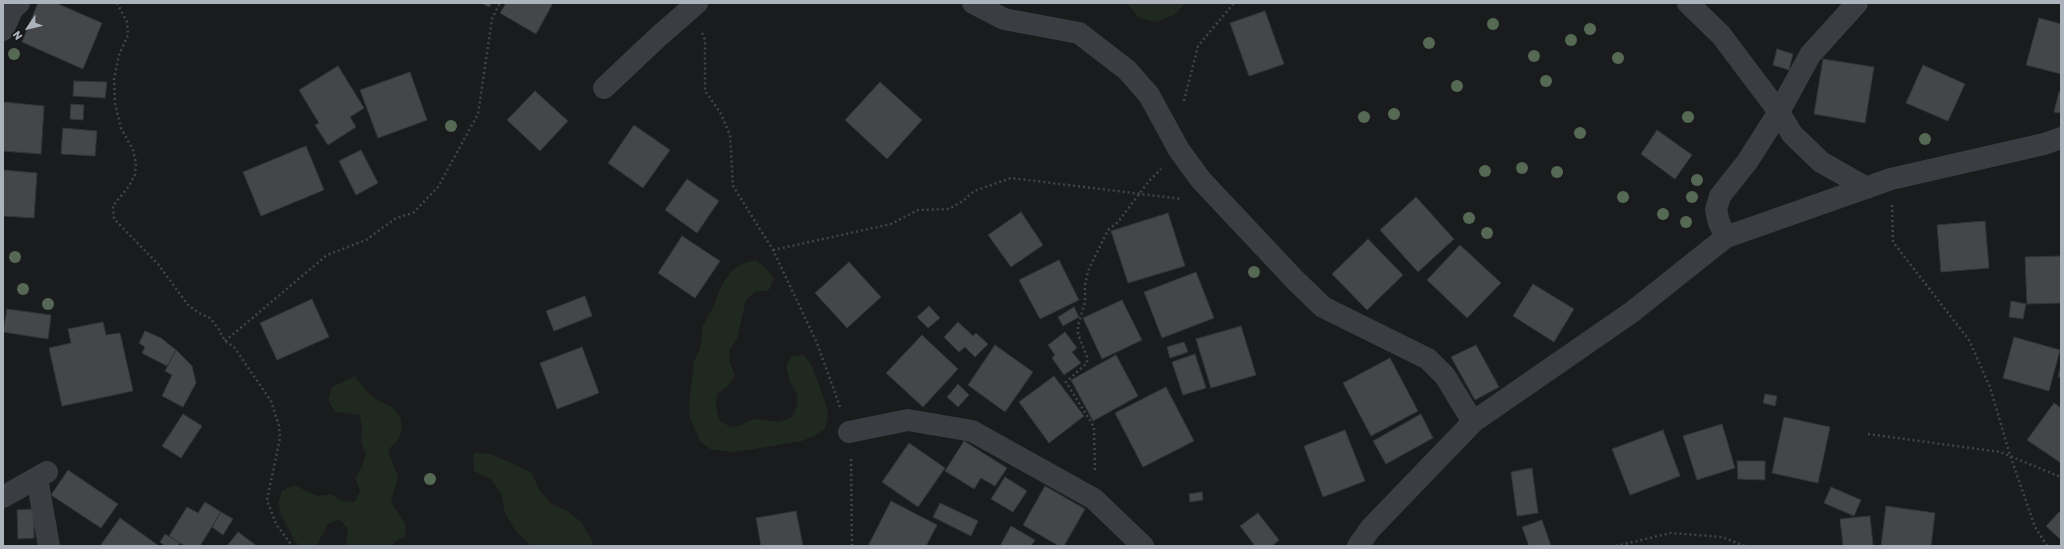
<!DOCTYPE html>
<html>
<head>
<meta charset="utf-8">
<style>
  body { margin:0 }
  #map { position:relative; width:2064px; height:549px; overflow:hidden; background:#1a1b1d; font-family:Rubik,sans-serif }
  canvas { display:block }
  .frame { position:absolute; inset:0; border:4px solid #adb3bd; pointer-events:none }
  .north { position:absolute; left:8px; top:8px; width:40px; height:40px; -webkit-text-stroke:3px #151618; paint-order:stroke; rotate:235deg; font-size:11px; font-weight:700; line-height:16px; text-align:center; color:#adb3bd }
  .north::after { content:''; display:block; margin:auto; width:14px; height:18px; background:#adb3bd; clip-path:polygon(50% 0,100% 100%,50% 72%,0 100%) }
</style>
</head>
<body>
<div id="map">
<canvas width="2064" height="549"></canvas>
<div class="frame"></div>
<div class="north">N</div>
</div>
<script>
const g = document.querySelector('canvas').getContext('2d');
g.lineJoin = 'round';
function fillPath(path, color) { g.fillStyle = color; g.fill(path, 'evenodd'); }
const poly = rows => new Path2D(rows.map(r => 'M' + r).join(''));
function trace(path, color, width, dash) { g.strokeStyle = color; g.lineWidth = width; g.lineCap = dash ? 'butt' : 'round'; g.setLineDash(dash || []); g.stroke(path); }
const green = poly([
  [1127,3,1185,3,1174,15,1156,22,1139,18],
  [756,260,766,268,774,279,768,291,756,291,746,300,737,339,729,350,730,363,735,375,728,386,717,394,716,407,719,420,730,427,742,425,753,419,779,422,791,418,797,406,797,394,789,379,786,366,792,356,804,355,812,366,826,404,828,416,825,429,814,436,802,441,735,452,722,451,710,449,700,441,690,418,689,405,694,361,700,350,703,325,715,304,719,291,725,280,733,270,743,263],
  [355,376,371,396,393,408,401,418,402,430,397,441,388,450,398,477,391,502,405,523,406,536,394,542,393,546,346,546,348,528,339,519,328,524,316,546,300,546,295,541,281,515,278,503,282,491,294,485,317,496,331,494,342,501,355,502,360,491,355,478,362,467,366,454,361,442,362,428,360,415,335,412,328,400,332,387],
  [473,453,491,454,531,472,539,489,550,503,567,511,581,522,591,538,593,546,531,546,515,530,505,513,502,495,491,479,474,471]
]);
const building = poly([
  [38,3,56,3,102,23,83,69,22,42,38,3],
  [482,3,492,3,489,7,482,3],
  [506,3,553,3,536,34,500,13,506,3],
  [1265,11,1284,64,1249,76,1230,23,1265,11],
  [2039,18,2061,24,2061,74,2026,65,2039,18],
  [1777,49,1793,54,1789,70,1773,65,1777,49],
  [1823,59,1874,67,1865,123,1814,114,1823,59],
  [1923,65,1965,84,1948,121,1906,103,1923,65],
  [338,66,364,108,350,117,356,127,328,145,315,125,319,123,299,90,338,66],
  [410,72,427,120,378,138,360,90,410,72],
  [74,81,107,82,105,98,73,96,74,81],
  [880,82,922,120,887,159,845,120,880,82],
  [535,91,568,121,540,151,507,120,535,91],
  [2059,92,2061,93,2061,113,2054,112,2059,92],
  [3,102,44,106,41,154,3,151,3,102],
  [71,104,84,105,83,120,70,119,71,104],
  [634,125,670,150,643,188,608,163,634,125],
  [63,128,97,131,95,156,61,154,63,128],
  [1657,130,1692,155,1675,179,1641,154,1657,130],
  [306,146,324,190,261,216,243,172,306,146],
  [361,150,378,183,356,195,339,161,361,150],
  [3,170,37,173,34,218,3,216,3,170],
  [687,179,719,201,697,233,665,210,687,179],
  [1416,197,1454,239,1418,272,1380,230,1416,197],
  [1021,212,1043,245,1011,267,988,235,1021,212],
  [1168,213,1185,266,1128,283,1111,231,1168,213],
  [1985,221,1989,268,1941,272,1937,225,1985,221],
  [682,236,720,261,695,298,658,273,682,236],
  [1368,239,1403,275,1367,310,1332,274,1368,239],
  [1460,245,1501,283,1467,318,1427,280,1460,245],
  [2061,256,2061,303,2027,304,2025,257,2061,256],
  [1059,260,1079,300,1040,319,1019,280,1059,260],
  [849,262,881,297,847,328,815,293,849,262],
  [1196,272,1214,318,1162,338,1144,292,1196,272],
  [1533,284,1574,309,1554,342,1513,316,1533,284],
  [585,296,592,316,554,331,546,311,585,296],
  [312,299,329,337,277,360,260,323,312,299],
  [1122,300,1142,340,1102,359,1083,318,1122,300],
  [2011,301,2026,304,2023,319,2009,317,2011,301],
  [929,306,940,318,928,328,917,317,929,306],
  [1074,307,1079,317,1063,326,1058,317,1074,307],
  [7,309,51,315,48,339,3,332,7,309],
  [103,322,106,335,120,333,133,391,62,406,49,348,71,343,68,329,103,322],
  [958,322,973,336,976,333,988,344,975,357,965,347,959,352,944,337,958,322],
  [1241,326,1256,375,1211,388,1196,339,1241,326],
  [145,331,161,338,176,350,167,366,142,353,145,347,139,343,145,331],
  [1065,332,1077,348,1072,352,1081,363,1064,375,1052,358,1055,355,1048,345,1065,332],
  [922,335,958,369,923,407,886,373,922,335],
  [2014,337,2060,350,2049,391,2003,378,2014,337],
  [1184,342,1188,352,1170,358,1167,347,1184,342],
  [995,345,1033,372,1005,412,968,385,995,345],
  [1476,345,1499,387,1475,400,1451,357,1476,345],
  [582,347,599,393,557,409,540,363,582,347],
  [176,350,192,366,196,383,183,407,162,396,172,375,165,371,176,350],
  [1195,354,1206,388,1183,395,1172,362,1195,354],
  [1116,355,1138,396,1093,421,1071,380,1116,355],
  [1390,358,1418,411,1371,436,1343,383,1390,358],
  [2061,365,2061,377,2058,377,2061,365],
  [1054,376,1084,416,1049,443,1019,402,1054,376],
  [958,384,969,395,958,407,947,397,958,384],
  [1166,387,1194,441,1143,467,1115,413,1166,387],
  [1765,394,1777,396,1775,406,1763,403,1765,394],
  [2054,403,2061,408,2061,463,2027,440,2054,403],
  [183,414,202,426,181,458,162,446,183,414],
  [1421,414,1433,438,1386,464,1373,441,1421,414],
  [1784,417,1830,427,1818,483,1772,473,1784,417],
  [1722,424,1735,468,1697,480,1683,436,1722,424],
  [1345,430,1365,481,1323,497,1304,446,1345,430],
  [1663,430,1680,476,1630,495,1612,449,1663,430],
  [964,441,1007,468,995,486,981,478,974,489,945,471,964,441],
  [909,443,945,468,918,507,882,482,909,443],
  [1737,461,1765,461,1765,480,1738,479,1737,461],
  [1532,468,1538,513,1517,516,1511,472,1532,468],
  [68,470,118,504,101,528,51,495,68,470],
  [1005,477,1027,491,1013,512,991,499,1005,477],
  [1045,486,1085,509,1064,546,1059,546,1023,525,1045,486],
  [1831,487,1861,500,1854,516,1824,503,1831,487],
  [1202,492,1203,500,1190,502,1189,494,1202,492],
  [891,501,937,525,926,546,868,546,891,501],
  [205,502,221,512,200,546,185,546,169,536,187,507,198,513,205,502],
  [940,503,978,521,971,536,933,517,940,503],
  [1886,506,1935,513,1931,546,1881,546,1886,506],
  [34,509,34,538,18,539,17,510,34,509],
  [2061,510,2061,540,2046,526,2061,510],
  [796,511,803,546,761,546,756,518,796,511],
  [221,512,233,519,223,535,212,527,221,512],
  [1258,513,1279,540,1272,546,1255,546,1240,526,1258,513],
  [1870,516,1873,546,1843,546,1840,519,1870,516],
  [120,518,159,546,100,546,120,518],
  [1542,520,1551,546,1529,546,1522,527,1542,520],
  [1011,526,1035,540,1031,546,1000,546,1011,526],
  [238,532,257,546,227,546,238,532],
  [165,534,180,543,178,546,165,546,160,542,165,534]
]);
const path = poly([
  [117,3,127,22,128,35,119,55,114,79,115,104,121,128,133,150,136,163,135,175,129,186,113,206,114,219,158,264,188,305,199,313,210,318,218,328,225,341,234,347,271,401,279,426,280,438,267,500,276,524,292,546],
  [702,33,705,40,705,91,720,112,730,135,733,186,773,250,817,343,840,407],
  [1184,101,1198,46,1234,3],
  [1892,205,1893,242,1969,340,1990,387,2010,455,2035,527,2047,546],
  [773,250,891,224,918,210,949,209,963,201,974,191,1011,178,1182,199],
  [225,341,327,255,366,240,396,218,413,213,438,187,478,114,492,19,500,3],
  [1868,434,2000,452,2061,477],
  [851,459,852,546],
  [1095,470,1094,427,1066,382,1087,363,1087,357,1078,334,1078,326,1085,302,1085,286,1088,271,1108,230,1118,222,1149,181,1161,169],
  [1616,546,1671,533,1722,537,1745,546]
]);
const minor = poly([
  [973,3,1004,19,1079,33,1127,70,1149,95,1179,150,1201,180,1295,280,1323,307,1428,359,1445,376,1473,422],
  [1688,3,1721,35,1779,112,1792,134,1821,162,1867,188],
  [3,30,12,10,19,3],
  [604,88,658,37,697,3],
  [1726,237,1719,223,1716,210,1720,196,1747,162,1779,112,1810,55,1857,3],
  [849,432,908,420,972,431,1094,499,1143,546],
  [37,478,49,546],
  [3,497,47,472],
  [1358,546,1370,529,1473,422,1632,312,1726,237,1891,179,2044,144,2061,138]
]);
const trees = [
  [1493,24],
  [1590,29],
  [1571,40],
  [1429,43],
  [14,54],
  [1534,56],
  [1618,58],
  [1546,81],
  [1457,86],
  [1394,114],
  [1364,117],
  [1688,117],
  [451,126],
  [1580,133],
  [1925,139],
  [1522,168],
  [1485,171],
  [1557,172],
  [1697,180],
  [1623,197],
  [1692,197],
  [1663,214],
  [1469,218],
  [1686,222],
  [1487,233],
  [15,257],
  [1254,272],
  [23,289],
  [48,304],
  [430,479]
];
fillPath(green, '#202920');
fillPath(building, '#44464a');
trace(building, '#343539', 1);
trace(path, '#414449', 2.5, [2, 3]);
trace(minor, '#3b3d42', 22);
g.fillStyle = '#556955';
for (const [x, y] of trees) { g.beginPath(); g.arc(x, y, 6, 0, 2 * Math.PI); g.fill(); }
</script>
</body>
</html>
